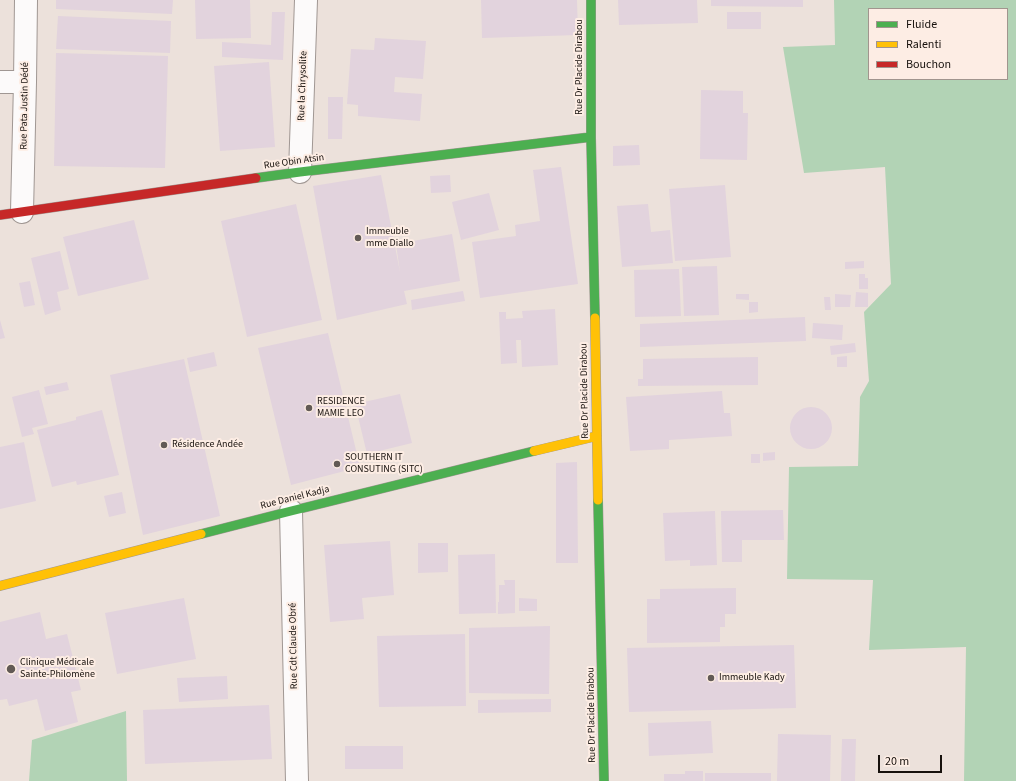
<!DOCTYPE html>
<html>
<head>
<meta charset="utf-8">
<style>
  body { margin:0 }
  #map { position:relative; width:1016px; height:781px; overflow:hidden; background:#ece1db; font-family:"Source Sans 3",sans-serif }
  canvas { display:block }
  .legend { position:absolute; left:868px; top:8px; width:140px; height:72px; box-sizing:border-box; background:#fdede4; border:1px solid #a1958e; margin:0; padding:5px 7px; list-style:none; font-size:12px; color:#17110d }
  .legend li { display:flex; align-items:center; gap:8px; height:20px }
  .legend b { width:20px; border:1px solid #a1958e }
  .scale { position:absolute; left:878px; top:755px; width:64px; height:18px; box-sizing:border-box; border:2px solid #17110d; border-top:0; padding-left:5px; font-size:12px; line-height:14px; white-space:nowrap; color:#17110d; -webkit-text-stroke:3px #fdede4; paint-order:stroke }
</style>
</head>
<body>
<div id="map">
<canvas width="1016" height="781"></canvas>
<ul class="legend">
<li><b style="height:5px;background:#4caf50"></b>Fluide</li>
<li><b style="height:5px;background:#ffc107"></b>Ralenti</li>
<li><b style="height:5px;background:#c62828"></b>Bouchon</li>
</ul>
<div class="scale">20 m</div>
</div>
<script>
const g = document.querySelector('canvas').getContext('2d');
g.lineJoin = 'round';
function fillPath(path, color) { g.fillStyle = color; g.fill(path, 'evenodd'); }
const poly = rows => new Path2D(rows.map(r => 'M' + r).join(''));
function trace(path, color, width, dash) { g.strokeStyle = color; g.lineWidth = width; g.lineCap = dash ? 'butt' : 'round'; g.setLineDash(dash || []); g.stroke(path); }
function drawText(font, color, halo, rows, align = 'center') {
  g.font = font + ' "Source Sans 3",sans-serif'; g.lineWidth = 4; g.setLineDash([]); g.textBaseline = 'middle'; g.strokeStyle = halo; g.fillStyle = color; for (const [text, x, y, turn = 0] of rows) {
    g.save(); g.translate(x, y); g.rotate((+turn || 0) * Math.PI / 180); g.textAlign = isNaN(turn) ? turn : align; if (halo) g.strokeText(text, 0, 0); g.fillText(text, 0, 0); g.restore();
  }
}
const green = poly([
  [834,0,1016,0,1016,781,964,781,966,647,869,650,873,580,787,579,789,467,858,466,860,397,869,381,864,312,891,284,885,167,804,173,783,47,835,45],
  [869,9,1007,9,1007,79,869,79],
  [126,711,127,781,29,781,32,740]
]);
const building = poly([
  [56,0,173,0,172,14,56,9],
  [195,0,250,0,251,38,196,39],
  [481,0,577,0,578,35,482,38],
  [618,0,697,0,698,23,619,25],
  [711,0,803,0,803,7,711,6],
  [272,12,285,12,283,60,222,57,222,42,271,45],
  [727,12,761,12,761,29,727,29],
  [58,16,171,21,170,53,56,49],
  [375,38,426,41,423,79,395,77,394,92,422,94,420,121,358,116,358,105,347,104,351,49,374,50],
  [56,53,168,56,165,168,54,166],
  [269,62,275,147,220,151,214,66],
  [701,90,743,91,743,113,748,113,747,160,700,159],
  [328,97,343,97,342,139,328,139],
  [639,145,640,165,613,166,613,146],
  [561,167,578,284,480,298,472,242,516,236,515,225,540,221,533,170],
  [381,175,400,272,396,244,452,234,460,281,404,291,407,304,337,320,313,186],
  [450,175,451,192,431,193,430,176],
  [725,185,731,257,675,261,669,189],
  [489,193,499,230,461,240,452,202],
  [296,204,322,320,247,337,221,221],
  [648,204,651,232,670,230,673,263,622,267,617,206],
  [134,220,149,279,78,296,63,237],
  [60,251,69,289,57,292,61,310,45,315,31,258],
  [864,261,864,268,845,269,845,262],
  [717,266,719,315,684,316,682,267],
  [679,269,681,316,635,317,634,270],
  [859,274,865,274,865,278,868,278,868,289,859,289],
  [30,281,35,305,24,307,19,283],
  [463,291,465,301,412,310,411,300],
  [856,292,868,293,868,307,855,307],
  [736,294,749,294,749,300,736,299],
  [835,294,851,295,850,307,835,307],
  [824,297,830,297,831,310,825,310],
  [749,302,758,302,758,312,749,313],
  [555,309,558,365,522,367,521,340,516,340,517,363,501,364,499,312,506,312,506,319,523,318,522,311],
  [805,317,806,341,640,347,640,324],
  [0,320,5,338,0,339],
  [813,323,843,325,842,340,812,338],
  [328,333,360,467,291,485,258,348],
  [855,343,856,352,831,355,830,346],
  [214,352,217,366,190,372,187,358],
  [847,356,847,367,837,367,837,357],
  [758,357,758,385,638,386,638,379,643,379,643,359],
  [184,359,220,516,143,535,110,375],
  [67,382,69,390,46,395,44,387],
  [39,390,48,424,32,428,34,434,22,437,12,397],
  [722,391,724,413,730,413,732,436,669,440,669,449,630,451,626,397],
  [400,394,412,443,367,454,355,404],
  '790 428a21 21 0 1 1 42 0a21 21 0 1 1-42 0Z',
  [102,410,119,475,77,485,76,481,52,487,37,430,76,420,76,417],
  [24,442,36,501,0,509,0,447],
  [775,452,775,460,763,461,763,453],
  [751,454,760,454,760,463,751,463],
  [577,462,578,563,556,563,556,463],
  [122,492,126,513,109,517,104,496],
  [783,510,784,540,742,540,742,562,722,562,721,511],
  [715,511,717,565,690,566,690,560,665,561,663,513],
  [390,541,394,595,362,598,364,619,330,622,324,545],
  [418,543,448,543,448,572,418,573],
  [495,554,496,613,459,614,458,555],
  [504,580,515,580,515,613,498,614,498,602,499,602,499,585,505,585],
  [736,588,736,614,725,614,725,627,720,627,720,642,647,643,647,599,660,599,660,589],
  [184,598,196,659,117,674,105,613],
  [519,598,537,599,537,611,519,611],
  [40,612,46,639,67,634,81,690,71,692,78,722,45,731,37,699,9,706,7,699,0,700,0,622],
  [550,626,549,694,469,693,469,628],
  [465,634,466,706,379,707,377,636],
  [794,645,796,708,629,712,627,648],
  [227,676,228,699,179,702,177,678],
  [551,699,551,712,478,713,478,700],
  [269,705,272,759,145,764,143,710],
  [711,721,713,753,649,756,648,723],
  [778,734,831,735,830,781,777,781],
  [842,739,856,739,855,781,841,781],
  [345,746,403,746,403,769,345,769],
  [685,771,703,771,703,781,685,781],
  [705,773,771,773,771,781,705,781],
  [664,774,685,774,685,781,664,781]
]);
const street = poly([
  [0,82,25,82],
  [300,172,306,0],
  [22,212,25,82,26,0],
  [291,511,297,781]
]);
const fast = poly([
  [591,0,591,137,595,318],
  [256,178,300,172,591,137],
  [598,500,604,781],
  [201,534,291,511,534,451]
]);
const slow = poly([
  [595,318,598,500],
  [534,451,597,436],
  [0,586,201,534]
]);
const jam = poly([
  [0,215,256,178]
]);
const markers = [
  [358,238,4,"#625a55"],
  [309,408,4,"#625a55"],
  [164,445,4,"#625a55"],
  [337,464,4,"#625a55"],
  [11,669,5,"#625a55"],
  [711,678,4,"#625a55"]
];
const streetNames = [
  ["Rue Dr Placide Dirabou",580,67,-90],
  ["Rue la Chrysolite",303,86,-88],
  ["Rue Pata Justin Dédé",25,106,-89],
  ["Rue Obin Atsin",294,162,-8],
  ["Rue Dr Placide Dirabou",585,391,-91],
  ["Rue Daniel Kadja",295,498,-14],
  ["Rue Cdt Claude Obré",294,646,-91],
  ["Rue Dr Placide Dirabou",592,715,-91]
];
const poiNames = [
  ["Immeuble",366,232],
  ["mme Diallo",366,244],
  ["RESIDENCE",317,402],
  ["MAMIE LEO",317,414],
  ["Résidence Andée",172,445],
  ["SOUTHERN IT",345,458],
  ["CONSUTING (SITC)",345,470],
  ["Clinique Médicale",20,663],
  ["Sainte-Philomène",20,675],
  ["Immeuble Kady",719,678]
];
fillPath(green, '#b2d3b5');
fillPath(building, '#e2d3dd');
trace(street, '#a09793', 24);
trace(fast, '#a09793', 10);
trace(slow, '#a09793', 10);
trace(jam, '#a09793', 10);
trace(street, '#fcfafa', 22);
trace(fast, '#4caf50', 9);
trace(slow, '#ffc107', 9);
trace(jam, '#c62828', 9);
for (const [x, y, r, color] of markers) { const dot = new Path2D(); dot.arc(x, y, r, 0, 2 * Math.PI); g.fillStyle = color; g.fill(dot); trace(dot, '#fdede4', 1.5); }
drawText('10px', '#17110d', '#fdede4', streetNames);
drawText('10px', '#17110d', '#fdede4', poiNames, 'left');
</script>
</body>
</html>
